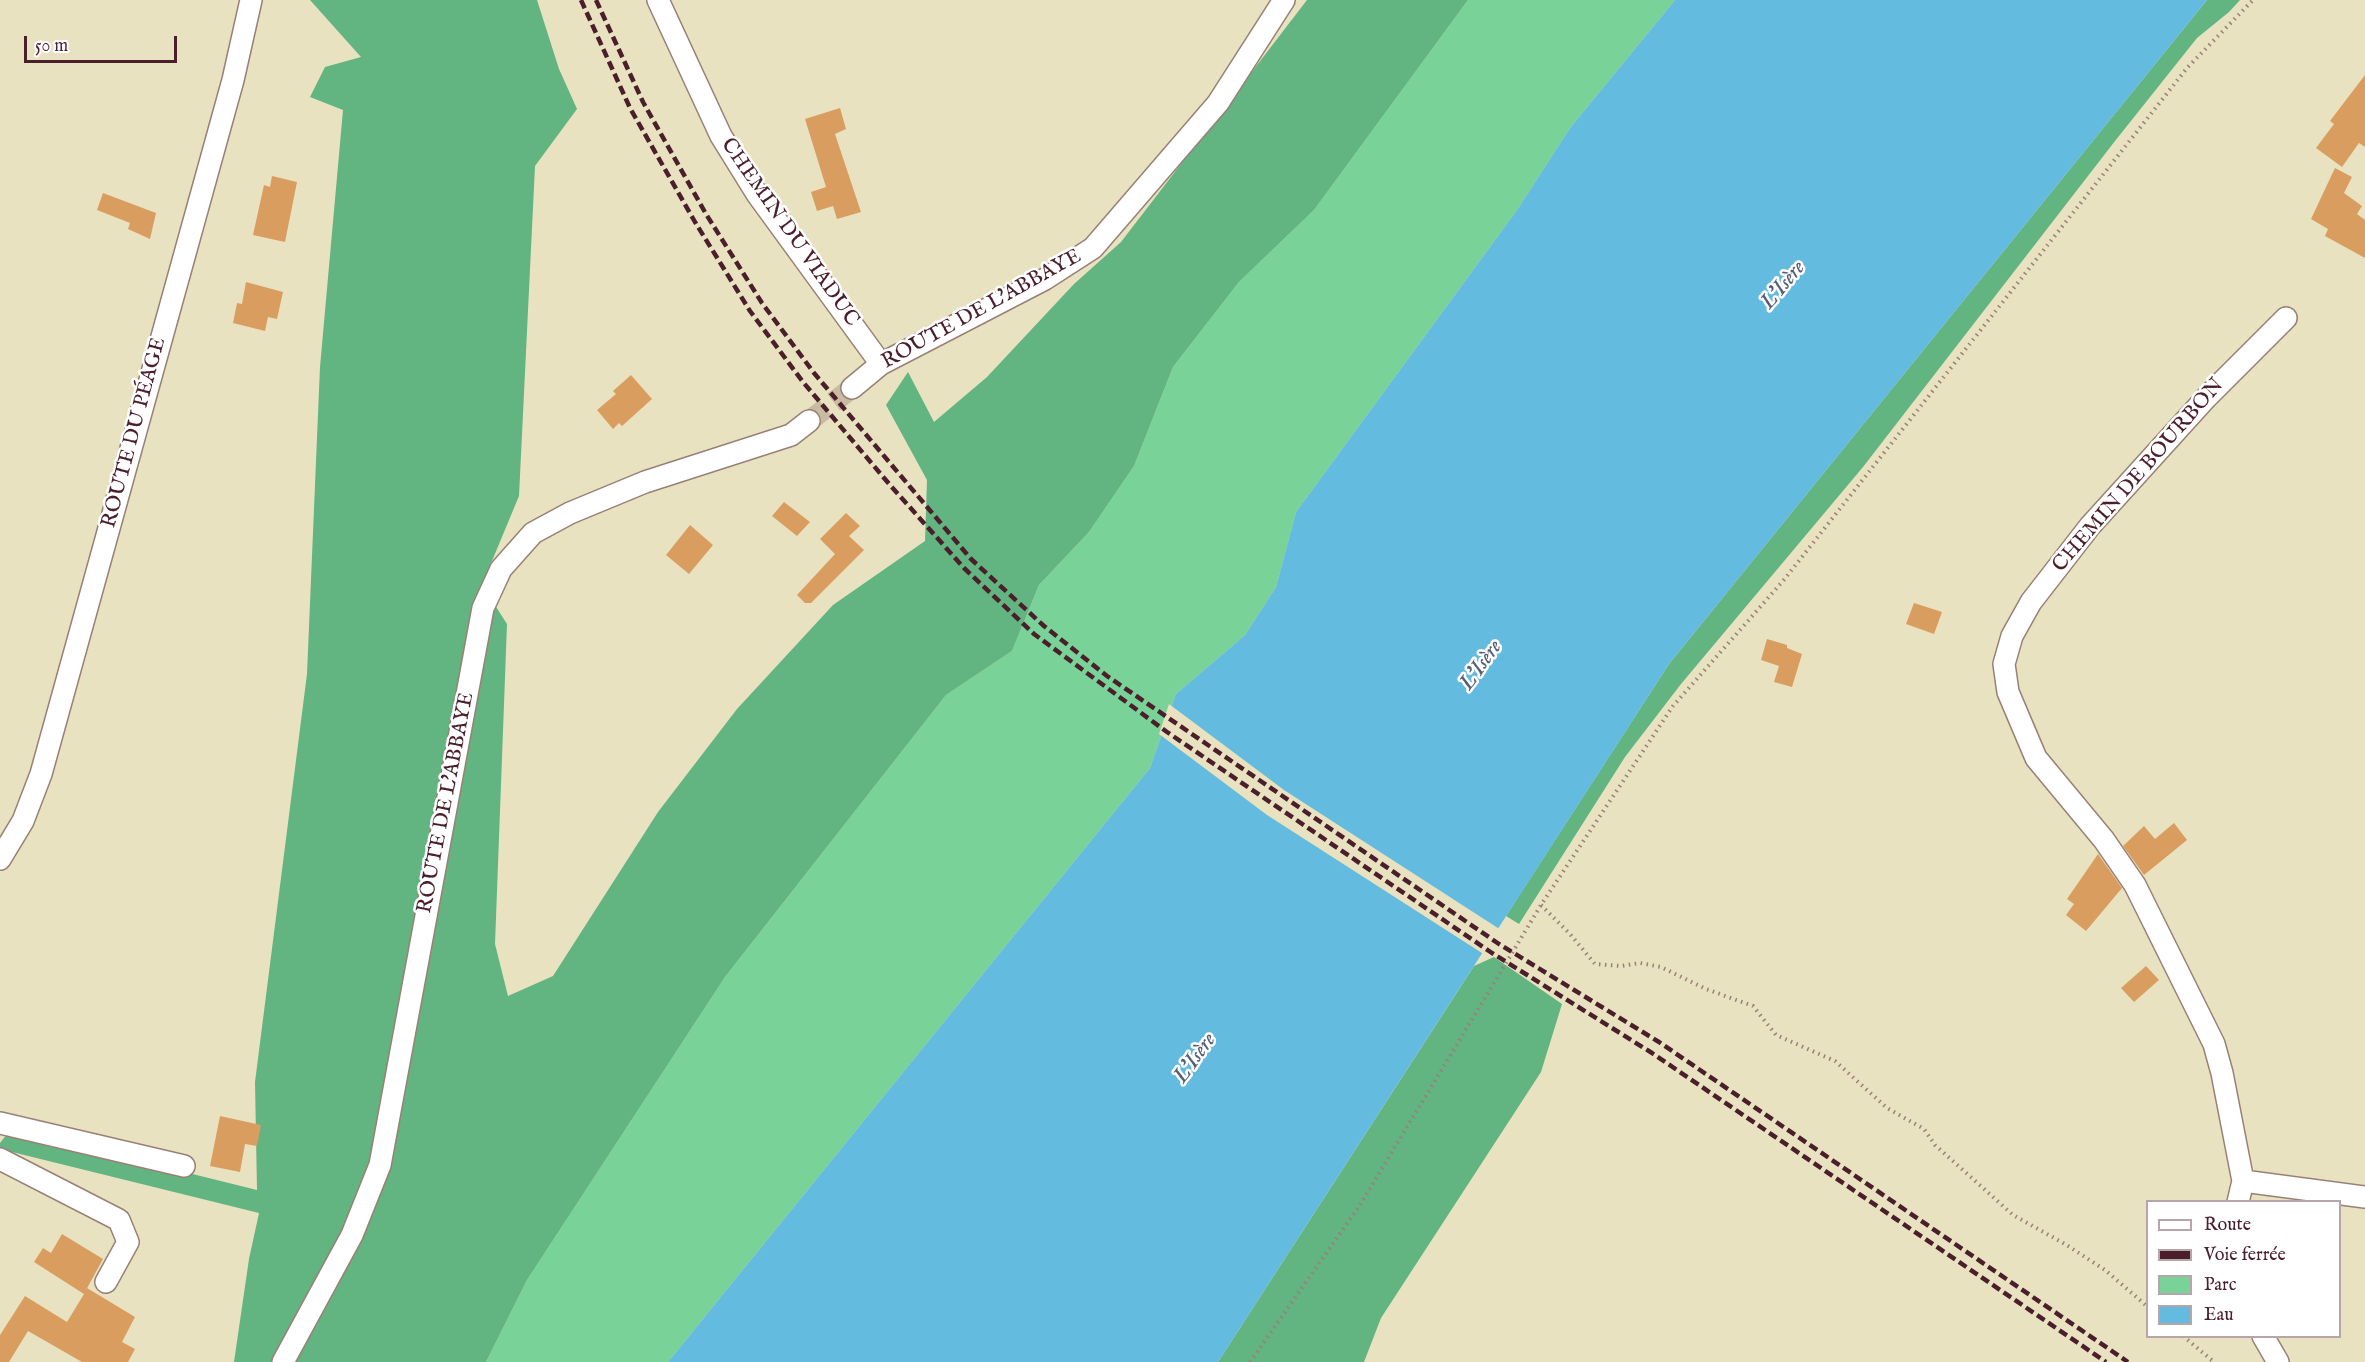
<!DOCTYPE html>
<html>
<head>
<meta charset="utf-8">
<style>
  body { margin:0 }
  #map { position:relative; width:2365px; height:1362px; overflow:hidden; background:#e8e2c0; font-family:"IM FELL English",serif }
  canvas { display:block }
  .legend { position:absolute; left:2146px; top:1200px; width:195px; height:138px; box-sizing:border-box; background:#fff; border:2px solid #b7a5aa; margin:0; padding:8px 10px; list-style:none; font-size:18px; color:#4a1f2b }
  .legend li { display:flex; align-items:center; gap:12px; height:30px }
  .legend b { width:30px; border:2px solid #b7a5aa }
  .scale { position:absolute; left:24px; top:36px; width:153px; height:27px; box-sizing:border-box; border:3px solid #4a1f2b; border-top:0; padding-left:8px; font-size:18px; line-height:21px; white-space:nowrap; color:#4a1f2b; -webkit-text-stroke:4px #fff; paint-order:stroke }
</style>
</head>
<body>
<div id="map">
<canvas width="2365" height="1362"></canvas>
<ul class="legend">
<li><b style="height:8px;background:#fff"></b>Route</li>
<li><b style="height:8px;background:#4a1f2b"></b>Voie ferrée</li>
<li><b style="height:16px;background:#79d298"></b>Parc</li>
<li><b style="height:16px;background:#63bbe0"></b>Eau</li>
</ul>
<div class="scale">50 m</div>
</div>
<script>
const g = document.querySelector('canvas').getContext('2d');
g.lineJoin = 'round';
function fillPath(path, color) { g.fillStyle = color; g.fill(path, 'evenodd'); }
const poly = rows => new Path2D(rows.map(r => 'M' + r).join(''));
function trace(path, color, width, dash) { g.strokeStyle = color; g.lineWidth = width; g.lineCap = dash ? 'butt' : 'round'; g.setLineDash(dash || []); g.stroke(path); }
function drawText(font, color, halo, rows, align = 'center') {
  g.font = font + ' "IM FELL English",serif'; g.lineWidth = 5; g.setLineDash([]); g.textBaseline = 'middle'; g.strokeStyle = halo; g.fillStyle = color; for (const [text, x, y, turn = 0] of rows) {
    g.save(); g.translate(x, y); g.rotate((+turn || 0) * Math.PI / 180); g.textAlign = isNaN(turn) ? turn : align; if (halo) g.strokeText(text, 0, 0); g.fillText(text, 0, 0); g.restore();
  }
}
const green = poly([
  [1468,0,1675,0,1570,128,1517,210,1296,512,1276,587,1245,635,1176,694,1150,768,668,1362,486,1362,527,1280,725,977,946,695,1012,651,1039,585,1089,532,1134,466,1173,367,1239,282,1314,210]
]);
const forest = poly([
  [310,0,537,0,559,69,577,109,535,166,519,496,482,585,507,624,495,944,508,996,553,976,658,812,737,709,833,605,925,541,927,480,886,405,908,372,934,422,987,377,1074,284,1121,242,1307,0,1468,0,1314,210,1239,282,1173,367,1134,466,1089,532,1039,585,1012,651,946,695,725,977,527,1280,486,1362,234,1362,249,1259,259,1213,0,1149,0,1143,11,1129,257,1190,255,1082,307,674,320,367,343,110,310,97,325,67,361,57],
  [2207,0,2240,0,2229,12,2197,38,2115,141,1863,467,1681,684,1625,757,1519,924,1506,916,1669,664],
  [1494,957,1562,1004,1541,1072,1381,1318,1364,1362,1218,1362,1474,966]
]);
const water = poly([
  [1675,0,2207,0,1669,664,1218,1362,668,1362,1150,768,1176,694,1245,635,1276,587,1296,512,1517,210,1570,128]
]);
const pier = poly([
  [1169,704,1284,790,1501,930,1485,955,1267,815,1159,734]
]);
const building = poly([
  [2365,75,2365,147,2359,143,2342,167,2316,148,2334,124,2330,121],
  [840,108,846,129,835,134,861,212,837,219,833,206,817,211,811,192,826,187,805,119],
  [2335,168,2352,177,2344,193,2362,206,2357,214,2365,220,2365,258,2325,236,2328,229,2311,219],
  [272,176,297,182,285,242,253,235,264,185,270,187],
  [103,193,156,213,150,239,128,229,130,223,97,210],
  [246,282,283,292,277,319,268,317,265,331,233,323,237,303,242,304],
  [631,375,652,399,622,426,619,423,613,429,597,410,616,394,613,391],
  [784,502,810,522,797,536,772,516],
  [846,513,860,526,849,536,864,550,811,603,805,603,797,595,835,554,820,539],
  [690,525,713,545,689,574,666,555],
  [1914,603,1942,612,1934,634,1906,624],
  [1767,639,1787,645,1787,648,1802,654,1792,687,1774,682,1779,666,1761,660],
  [2174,823,2187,840,2144,875,2123,846,2144,826,2155,839],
  [2098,854,2122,888,2086,931,2066,915,2074,904,2067,899],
  [2146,966,2159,980,2134,1002,2121,988],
  [220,1116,261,1125,257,1146,245,1144,240,1172,210,1166],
  [62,1234,103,1259,85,1292,87,1288,135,1317,122,1342,135,1349,128,1362,82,1362,28,1331,9,1362,0,1362,0,1335,25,1296,67,1322,84,1294,34,1262,43,1248,51,1253]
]);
const minorTunnel = poly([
  [809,421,852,388]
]);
const path = poly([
  [1541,905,1570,934,1595,964,1621,966,1640,963,1661,967,1706,989,1753,1006,1776,1035,1835,1061,1887,1108,1924,1129,1935,1145,2013,1215,2065,1244,2105,1270,2148,1307],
  [2183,1336,2214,1362],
  [1250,1362,1360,1205,1541,905,1673,706,1783,581,2187,68,2253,0]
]);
const minor = poly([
  [658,0,721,136,757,194,881,364],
  [852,388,881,364,1045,279,1093,248,1218,103,1284,0],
  [0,859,23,821,41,774,233,80,251,0],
  [0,1123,184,1166],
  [0,1159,119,1220,128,1242,106,1282],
  [2243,1181,2365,1197],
  [2238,1202,2243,1181,2222,1073,2214,1044,2135,885,2104,840,2036,758,2008,692,2004,664,2012,636,2031,602,2090,526,2206,398,2286,318],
  [2263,1336,2278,1362],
  [283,1362,352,1235,380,1165,483,608,501,569,533,533,570,513,645,482,791,435,809,421]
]);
const rail = poly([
  [581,0,630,108,695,222,750,311,803,382,890,485,964,568,1034,634,1167,732,1492,953,1652,1053,2106,1362],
  [596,0,643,102,706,214,762,303,814,373,971,559,1044,626,1107,676,1499,944,1659,1042,2128,1362]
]);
const streetNames = [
  ["CHEMIN DU VIADUC",789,233,55],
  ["ROUTE DE L'ABBAYE",982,310,-29],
  ["ROUTE DU PÉAGE",135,433,-75],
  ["CHEMIN DE BOURBON",2139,476,-49],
  ["ROUTE DE L'ABBAYE",447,803,-79]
];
const waterNames = [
  ["L'Isère",1784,286,-50],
  ["L'Isère",1482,666,-54],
  ["L'Isère",1196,1059,-54]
];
fillPath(green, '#79d298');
fillPath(forest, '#62b480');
fillPath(water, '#63bbe0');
fillPath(pier, '#e8e2c0');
fillPath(building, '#da9d60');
trace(minorTunnel, '#c8bba2', 21, [21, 10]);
trace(minor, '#998076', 24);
trace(path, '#998076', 4, [1.5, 4.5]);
trace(minor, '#fff', 21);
trace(rail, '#4a1f2b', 4.5, [9, 4.5]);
drawText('21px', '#4a1f2b', '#fff', streetNames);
drawText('italic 22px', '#545d73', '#fff', waterNames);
</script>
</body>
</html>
